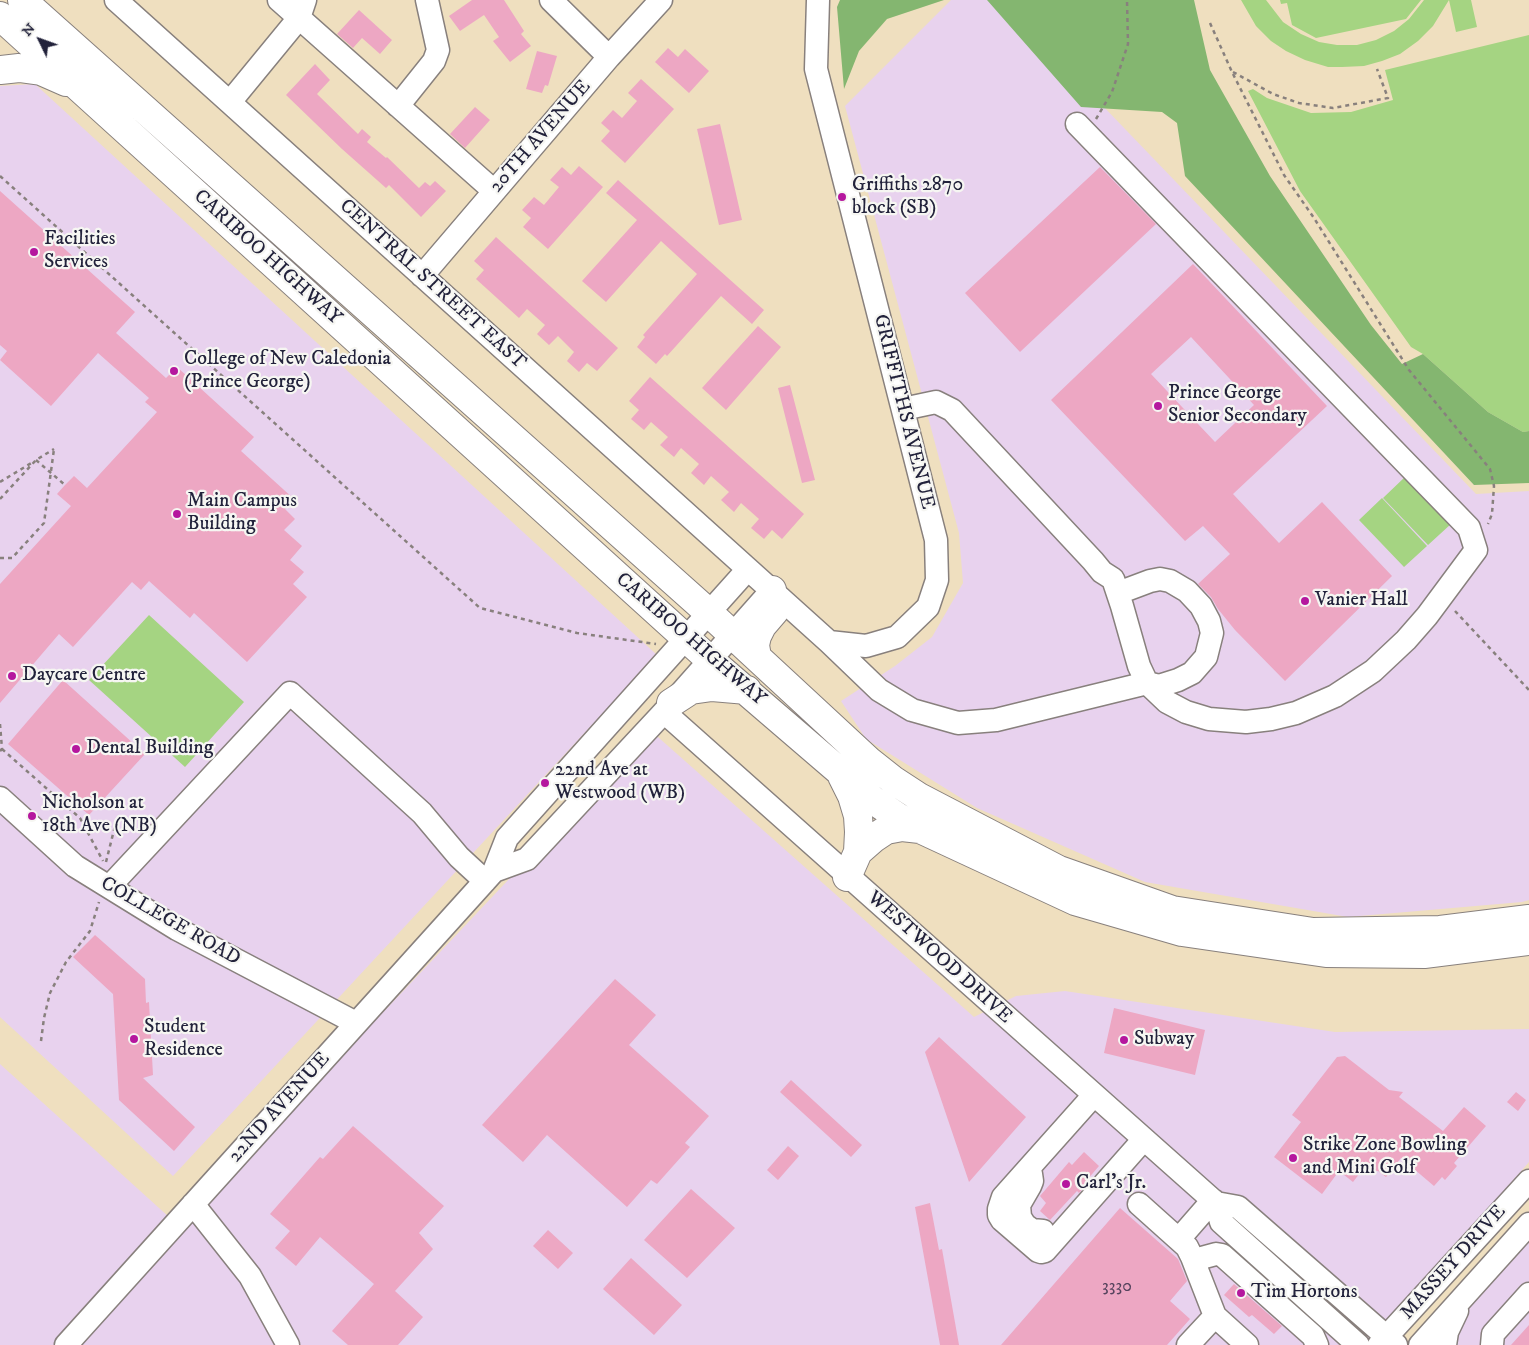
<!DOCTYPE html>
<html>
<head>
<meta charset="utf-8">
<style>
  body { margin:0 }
  #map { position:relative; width:1529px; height:1345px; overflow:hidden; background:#efdfbf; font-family:"IM FELL DW Pica",serif }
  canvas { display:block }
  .north { position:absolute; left:15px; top:15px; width:50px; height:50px; -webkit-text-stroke:4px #f6f6f2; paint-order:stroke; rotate:312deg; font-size:14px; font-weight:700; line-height:20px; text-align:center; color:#22223b }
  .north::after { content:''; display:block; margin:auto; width:18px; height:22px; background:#22223b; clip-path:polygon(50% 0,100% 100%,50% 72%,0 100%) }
</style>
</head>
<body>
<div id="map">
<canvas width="1529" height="1345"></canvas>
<div class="north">N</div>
</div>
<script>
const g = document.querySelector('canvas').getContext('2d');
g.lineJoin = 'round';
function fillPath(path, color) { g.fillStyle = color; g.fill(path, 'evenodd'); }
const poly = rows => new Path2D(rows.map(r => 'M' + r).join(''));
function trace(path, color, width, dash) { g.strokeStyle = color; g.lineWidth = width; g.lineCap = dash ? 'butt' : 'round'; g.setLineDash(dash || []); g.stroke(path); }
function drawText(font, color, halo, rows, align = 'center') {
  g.font = font + ' "IM FELL DW Pica",serif'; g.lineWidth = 4.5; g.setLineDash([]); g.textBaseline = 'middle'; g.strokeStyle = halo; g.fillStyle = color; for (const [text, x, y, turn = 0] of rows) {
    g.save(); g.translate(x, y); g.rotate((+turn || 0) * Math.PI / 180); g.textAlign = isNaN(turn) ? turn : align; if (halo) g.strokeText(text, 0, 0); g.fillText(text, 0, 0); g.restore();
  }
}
const built = poly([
  [951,0,1001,0,1476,494,1529,491,1529,900,1522,902,1348,917,1145,882,977,808,866,739,841,701,895,666,932,637,963,583,959,533,845,106],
  [35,84,657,655,173,1176,0,1017,0,86],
  [650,730,974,1017,1016,996,1065,991,1335,1032,1529,1029,1529,1162,1480,1219,1368,1345,0,1345,0,1064,180,1227],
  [1529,1240,1529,1345,1436,1345,1447,1332]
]);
const green = poly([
  [1241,0,1266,0,1283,22,1301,34,1319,42,1337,45,1357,45,1376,40,1394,31,1409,19,1424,0,1449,0,1433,26,1418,41,1400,54,1382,61,1364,66,1342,67,1328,67,1305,60,1286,51,1271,41,1256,26],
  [1280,0,1421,0,1406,19,1316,38,1292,25,1287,3,1281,4],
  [1449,0,1471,0,1477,27,1456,32],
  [1529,35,1529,431,1523,432,1488,412,1423,354,1411,347,1300,191,1248,91,1253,89,1267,98,1311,113,1351,112,1393,100,1385,70],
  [1406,476,1451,524,1428,545,1383,498],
  [1382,498,1427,546,1404,567,1359,520],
  [149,615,244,702,185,767,89,680]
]);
const forest = poly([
  [840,0,944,0,887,19,859,51,844,89,837,7],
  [987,0,1194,0,1210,70,1270,176,1371,325,1402,364,1423,354,1488,412,1523,432,1529,431,1529,483,1474,485,1185,176,1177,123,1162,112,1081,107]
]);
const building = poly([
  [472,0,504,0,524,31,521,34,531,46,510,62,493,41,499,37,484,15,460,31,449,16],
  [359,10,392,40,380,54,362,38,353,48,337,34],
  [668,48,678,57,685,49,709,71,689,93,655,62],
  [537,51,557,56,548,86,545,85,542,93,526,89],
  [315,64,330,80,317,94,358,134,362,129,371,137,367,142,386,158,387,157,419,188,425,182,430,186,435,181,446,191,421,217,389,185,386,188,342,149,286,95],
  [641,79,674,109,625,163,601,141,610,131,601,123,613,110,622,118,637,101,628,93],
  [475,107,490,120,465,148,450,134],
  [720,124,742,220,719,225,697,129],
  [579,166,603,187,548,249,523,227,531,218,522,210,534,197,544,205,559,187,550,180,562,167,571,175],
  [1100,167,1156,224,1020,352,965,293],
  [618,180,764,310,752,324,721,296,667,356,665,354,656,364,637,347,645,337,643,335,697,274,661,241,606,302,582,281,637,220,606,193],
  [0,191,135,312,116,333,166,378,177,367,254,437,241,451,294,499,285,509,295,519,284,530,302,546,290,560,304,572,293,584,307,597,247,662,194,613,190,618,149,581,141,590,132,582,73,647,59,634,0,703,0,584,71,506,57,494,65,485,74,476,87,488,157,412,145,402,149,398,98,353,51,406,0,360,7,351,0,345],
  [496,237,618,348,597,371,587,363,579,372,567,361,574,352,558,336,549,345,537,334,545,325,527,309,519,318,476,279,484,270,474,261],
  [1193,264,1327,406,1233,494,1279,543,1322,502,1392,576,1285,681,1235,630,1218,609,1211,597,1198,584,1230,554,1203,526,1185,541,1051,400],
  [1191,337,1254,405,1215,442,1151,374],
  [758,326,781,347,726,410,702,388],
  [650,377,804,514,782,539,772,530,764,539,751,528,759,519,741,503,734,512,721,500,729,492,711,476,704,485,691,473,699,464,681,448,674,457,660,445,668,437,651,422,644,430,631,419,639,410,629,401],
  [790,385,815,480,802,483,778,388],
  [63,680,145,754,89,815,8,744],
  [95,935,145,979,146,1003,149,1002,153,1075,143,1078,195,1127,174,1151,119,1100,113,994,73,957],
  [615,979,656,1015,629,1045,709,1116,685,1143,690,1147,657,1184,651,1180,627,1207,547,1135,523,1162,482,1125],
  [1114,1008,1205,1030,1195,1075,1104,1053],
  [939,1037,1026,1117,969,1182,925,1052],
  [1345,1056,1389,1090,1403,1092,1399,1097,1443,1131,1464,1107,1486,1126,1454,1163,1457,1166,1445,1180,1442,1177,1434,1186,1401,1158,1386,1177,1378,1171,1360,1173,1353,1182,1339,1171,1322,1194,1274,1157,1301,1122,1292,1115,1337,1057],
  [791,1080,862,1145,851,1157,780,1092],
  [1516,1092,1526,1100,1518,1111,1507,1102],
  [353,1126,444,1206,419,1233,433,1249,395,1291,423,1317,398,1345,348,1345,332,1331,374,1284,320,1237,296,1266,275,1248,290,1231,270,1214,320,1157,323,1159],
  [788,1146,799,1156,778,1180,767,1170],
  [1084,1152,1099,1166,1087,1180,1089,1181,1079,1193,1077,1191,1050,1220,1040,1211,1046,1203,1040,1196,1069,1162,1072,1165],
  [691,1189,735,1228,687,1278,644,1240],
  [930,1203,939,1250,942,1249,959,1345,940,1345,915,1207],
  [1120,1208,1178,1259,1187,1281,1170,1301,1190,1319,1167,1345,1001,1345],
  [548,1230,573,1253,558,1269,533,1246],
  [631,1258,682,1305,654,1335,603,1289],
  [1234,1284,1282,1326,1274,1334,1252,1315,1249,1317,1224,1295],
  [1529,1325,1529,1345,1511,1345]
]);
const path = poly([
  [1210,23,1232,72,1284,175,1314,218,1409,370,1490,469,1494,486,1492,514,1488,524],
  [1233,72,1273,94,1299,103,1333,108,1388,98,1377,69],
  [1096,119,1112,92,1128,44,1127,0],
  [0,176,480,608,577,633,656,644],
  [0,482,33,462],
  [0,499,36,460,54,449],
  [0,558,12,558,44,523,54,449],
  [1455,611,1529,690],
  [0,724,2,749,0,751],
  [2,749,80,818,103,861],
  [106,862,115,826],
  [41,1041,44,1018,50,993,66,962,90,931,99,902]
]);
const minor = poly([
  [116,0,829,642,879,690,912,710,958,723,996,720,1147,683,1159,686,1178,680,1192,673,1206,657,1212,633,1209,621,1201,606,1187,591,1170,581,1160,579,1150,581,1118,593],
  [279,0,494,191],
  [551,0,609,57],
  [818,0,816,69,936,540,937,580,928,607,897,637,866,646,829,642],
  [230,102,299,18,305,0],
  [398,106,434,61,438,50,427,0],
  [422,276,609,57,661,0],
  [903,409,936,402,952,410,1093,561,1102,572,1113,579,1122,606,1139,666,1147,683,1167,702,1186,712,1209,719,1246,722,1271,719,1296,713,1335,696,1373,671,1406,640,1427,616,1476,550,1469,528,1077,124],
  [664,712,1216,1203,1238,1207,1396,1345],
  [0,798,75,866,177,929,356,1023],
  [494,871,527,859,664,712,772,590],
  [109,887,290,693,422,813,459,857,485,881],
  [1094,1095,1003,1197,999,1209,999,1215,1002,1220,1038,1251,1041,1252,1045,1251,1144,1139],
  [1031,1174,1032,1181,1030,1186,1019,1205,1020,1217,1025,1225,1032,1230,1043,1231],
  [1216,1203,1221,1222,1358,1345],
  [193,1204,250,1276,288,1345],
  [1139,1204,1187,1247,1192,1257,1215,1316,1247,1345],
  [1179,1239,1213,1200],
  [1194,1260,1216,1254,1222,1255,1313,1336,1317,1345],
  [66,1345,494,871,507,838,748,569],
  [1188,1345,1215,1316],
  [1379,1345,1529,1181],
  [1420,1345,1529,1224],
  [1445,1345,1447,1332,1457,1311],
  [1492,1345,1493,1334,1529,1294]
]);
const highway = poly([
  [22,0,708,612,869,761,893,780,919,797,1059,870,1172,910,1313,932,1440,930,1529,919],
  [0,16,710,660,873,800,898,817,920,829,1075,901,1182,932,1326,953,1424,954,1529,941],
  [0,70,19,68,41,71,66,82],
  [757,657,755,645,757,636,762,626,774,612,772,590],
  [671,703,691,690,712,687,747,690],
  [842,776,852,796,858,816,859,832,858,852,847,877],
  [858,852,874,838,886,830,902,827,920,829]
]);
const pathBridge = poly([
  [36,460,65,485]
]);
const markers = [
  [842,197,5,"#b5179e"],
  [34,252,5,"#b5179e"],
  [174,371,5,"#b5179e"],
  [1158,406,5,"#b5179e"],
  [177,514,5,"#b5179e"],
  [1305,601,5,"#b5179e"],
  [12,676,5,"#b5179e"],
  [76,749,5,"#b5179e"],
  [545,783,5,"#b5179e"],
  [32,816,5,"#b5179e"],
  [134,1039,5,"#b5179e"],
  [1124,1040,5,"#b5179e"],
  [1293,1158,5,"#b5179e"],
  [1066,1184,5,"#b5179e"],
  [1241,1293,5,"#b5179e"]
];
const numberNames = [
  ["3330",1117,1287]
];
const streetNames = [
  ["20TH AVENUE",541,137,-49],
  ["CARIBOO HIGHWAY",267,258,42],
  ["CENTRAL STREET EAST",432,285,42],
  ["GRIFFITHS AVENUE",903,412,76],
  ["CARIBOO HIGHWAY",690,640,41],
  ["COLLEGE ROAD",170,922,30],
  ["WESTWOOD DRIVE",939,958,42],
  ["22ND AVENUE",280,1108,-48],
  ["MASSEY DRIVE",1454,1263,-48]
];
const poiNames = [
  ["Griffiths 2870",852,186],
  ["block (SB)",852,209],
  ["Facilities",44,240],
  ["Services",44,263],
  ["College of New Caledonia",184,360],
  ["(Prince George)",184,383],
  ["Prince George",1168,394],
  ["Senior Secondary",1168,417],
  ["Main Campus",187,502],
  ["Building",187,525],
  ["Vanier Hall",1315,601],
  ["Daycare Centre",22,676],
  ["Dental Building",86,749],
  ["22nd Ave at",555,771],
  ["Westwood (WB)",555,794],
  ["Nicholson at",42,804],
  ["18th Ave (NB)",42,827],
  ["Student",144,1028],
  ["Residence",144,1051],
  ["Subway",1134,1040],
  ["Strike Zone Bowling",1303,1146],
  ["and Mini Golf",1303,1169],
  ["Carl's Jr.",1076,1184],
  ["Tim Hortons",1251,1293]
];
fillPath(built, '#e8d2ee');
fillPath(green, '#a5d482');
fillPath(forest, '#84b670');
fillPath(building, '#eda7c3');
trace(minor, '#88807d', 25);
trace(highway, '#88807d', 30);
trace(path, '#88807d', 2.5, [4, 4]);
trace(minor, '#fff', 22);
trace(highway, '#fff', 28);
trace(pathBridge, '#88807d', 2.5, [4, 4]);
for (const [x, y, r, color] of markers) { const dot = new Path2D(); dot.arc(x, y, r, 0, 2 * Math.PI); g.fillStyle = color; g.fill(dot); trace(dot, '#f6f6f2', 2); }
drawText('18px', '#55435d', null, numberNames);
drawText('20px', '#22223b', '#f6f6f2', streetNames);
drawText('20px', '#22223b', '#f6f6f2', poiNames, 'left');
</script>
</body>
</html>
